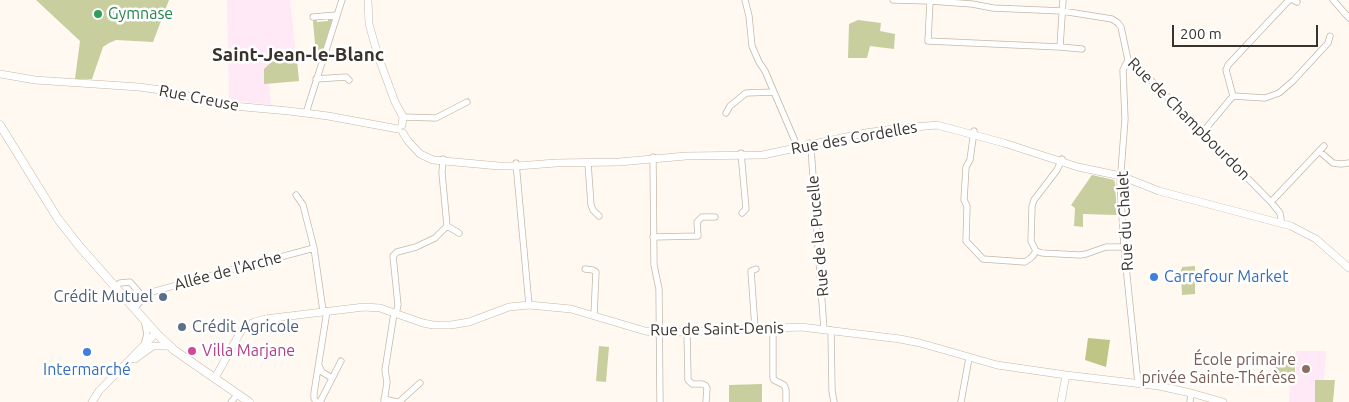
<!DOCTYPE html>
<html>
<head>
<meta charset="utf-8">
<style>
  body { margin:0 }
  #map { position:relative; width:1349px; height:402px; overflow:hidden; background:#fff9f2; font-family:Ubuntu,sans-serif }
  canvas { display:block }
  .scale { position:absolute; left:1172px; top:25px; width:146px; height:22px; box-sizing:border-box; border:2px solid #39332d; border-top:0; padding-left:6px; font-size:15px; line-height:18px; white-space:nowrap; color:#39332d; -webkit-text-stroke:4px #fff; paint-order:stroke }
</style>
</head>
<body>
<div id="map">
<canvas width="1349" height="402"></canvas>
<div class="scale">200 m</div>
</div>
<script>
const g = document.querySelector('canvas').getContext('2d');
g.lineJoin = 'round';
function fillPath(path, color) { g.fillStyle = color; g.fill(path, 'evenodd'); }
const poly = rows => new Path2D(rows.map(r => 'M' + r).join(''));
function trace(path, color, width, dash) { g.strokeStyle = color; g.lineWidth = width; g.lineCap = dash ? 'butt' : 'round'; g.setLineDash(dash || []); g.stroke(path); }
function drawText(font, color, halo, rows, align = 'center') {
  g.font = font + ' Ubuntu,sans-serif'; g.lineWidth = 5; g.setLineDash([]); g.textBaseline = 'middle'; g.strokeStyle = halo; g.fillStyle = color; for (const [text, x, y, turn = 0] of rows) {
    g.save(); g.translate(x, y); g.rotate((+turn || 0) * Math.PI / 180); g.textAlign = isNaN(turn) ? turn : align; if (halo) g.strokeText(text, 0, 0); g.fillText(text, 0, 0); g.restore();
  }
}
const education = poly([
  [227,0,290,0,299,81,269,84,271,105,229,100],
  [1296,351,1326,351,1324,380,1315,380,1315,402,1289,402,1290,379,1296,379]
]);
const green = poly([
  [36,0,169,0,153,42,116,40,109,43,103,47,92,79,75,79,80,41],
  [333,17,321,56,318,56,316,54,313,22,314,19,316,18,317,22,328,21,328,18],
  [858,20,881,23,880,31,895,34,894,49,870,46,867,58,848,58,849,24],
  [284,50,296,50,299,81,264,84,264,69],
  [1092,175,1114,180,1115,183,1117,215,1083,214,1083,227,1074,226,1075,208,1071,205],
  [1195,266,1195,294,1182,295,1181,269,1182,269,1182,267],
  [599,346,609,347,606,382,596,381],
  [1273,354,1295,354,1295,378,1274,378],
  [1315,380,1335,380,1333,402,1315,402],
  [762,384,762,402,729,402,729,385]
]);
const forest = poly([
  [1088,338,1110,340,1106,367,1085,360]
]);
const minor = poly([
  [745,0,749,16,752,46,759,62,765,71,798,148],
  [893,0,930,1,972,4,993,8,1062,11,1112,19,1118,23,1121,27,1128,60,1134,63,1271,202,1280,213,1281,219,1280,223],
  [1293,0,1297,2],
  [1333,0,1349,18],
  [930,1,928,41,1060,47,1063,0],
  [313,17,337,15],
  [1060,47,1082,49],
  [1128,60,1123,70,1125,119,1120,184,1124,247,1138,383],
  [316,79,346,77,349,80],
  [1233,96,1265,98,1279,93,1293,81,1328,43,1330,36],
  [306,113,342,0],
  [726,113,730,106,746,93,774,92],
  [403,117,436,118,467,102],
  [974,131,970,160,966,167,964,200,967,206,966,241,983,259,1025,262,1032,257,1036,251],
  [1202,133,1233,96,1226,70,1228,65,1289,0],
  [809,143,811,148,824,330],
  [1319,151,1333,163,1341,164,1349,163],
  [741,153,746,209,742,213],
  [653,157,654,265,659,289,660,402],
  [1062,159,1057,170,1034,200,1032,206,1031,241,1036,251,1042,253,1080,255,1086,254,1106,247,1124,247],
  [516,163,529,305],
  [588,163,591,205,593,210,599,216],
  [296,195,303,205,314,248,323,311],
  [1271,202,1324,146],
  [447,226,459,233],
  [653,237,698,236,697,222,702,217,715,217],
  [585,269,593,270,596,272,594,315],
  [115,286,120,283,130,282,144,298,134,308],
  [143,297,152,292,202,278,314,248],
  [396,314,398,305,393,256,397,252,416,247,435,238,447,226,442,173,443,159],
  [773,327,773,378,774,380,784,385,786,390,786,402],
  [755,328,751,271,756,269],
  [831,330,832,391,834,402],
  [687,332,688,380,692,384,702,384,705,385,707,388,706,402],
  [144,345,147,334,144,320],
  [319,366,322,372,332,378],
  [384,399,397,402],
  [231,402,238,394],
  [316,402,314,398,314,393,327,311],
  [320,402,341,361],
  [384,402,387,382,385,370,386,364,394,313],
  [399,402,420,383],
  [961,402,969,358],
  [1190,402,1191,393]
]);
const tertiary = poly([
  [368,0,369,24,378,56,395,102,403,117,402,125],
  [0,74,35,80,139,87,161,90,233,106,289,111,328,116,398,129],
  [403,133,408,141,420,154,433,160,499,166,517,166,556,163,619,162,686,156,763,155,865,133,894,129,937,125,1004,143,1078,167,1121,176,1159,191,1291,226,1316,239,1349,268],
  [135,359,153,346,170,346],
  [215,378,241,331,245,327,254,322,265,319,364,307,380,308,423,323,433,325,451,325,469,322,509,307,529,305,571,309,645,331,660,333,801,327,900,339,920,343,997,365,1066,375,1159,386,1191,393,1223,402],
  [92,402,99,391,156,333],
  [1061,402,1066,375]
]);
const secondary = poly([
  [0,125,58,219,80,247,156,333,174,350,249,402]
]);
const markers = [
  [98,14,5,"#2e9e5b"],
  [1154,277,5,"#3f7fe0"],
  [163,297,5,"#5c6f8a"],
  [182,327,5,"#5c6f8a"],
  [192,351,5,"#d1479c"],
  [87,352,5,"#3f7fe0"],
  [1306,369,5,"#8d6e63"]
];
const leisureNames = [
  ["Gymnase",108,14]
];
const streetNames = [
  ["Rue Creuse",199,98,11],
  ["Rue de Champbourdon",1189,119,45],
  ["Rue des Cordelles",854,138,-10],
  ["Rue du Chalet",1125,221,-93],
  ["Rue de la Pucelle",818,236,-95],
  ["Allée de l'Arche",228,271,-15],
  ["Rue de Saint-Denis",717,329,-1]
];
const shopNames = [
  ["Carrefour Market",1164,277],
  ["Intermarché",87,370,"center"]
];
const serviceNames = [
  ["Crédit Mutuel",153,297],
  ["Crédit Agricole",192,327,"left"]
];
const hotelNames = [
  ["Villa Marjane",202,351]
];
const educationNames = [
  ["École primaire",1296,360],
  ["privée Sainte-Thérèse",1296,378]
];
const quarterNames = [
  ["Saint-Jean-le-Blanc",298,55]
];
fillPath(education, '#ffe9f7');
fillPath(green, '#c8ce9e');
fillPath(forest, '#bec585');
trace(minor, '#c5b7a7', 7);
trace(tertiary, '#c5b7a7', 8);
trace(secondary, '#c5b7a7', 9);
trace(minor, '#fff', 5.5);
trace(tertiary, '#fff', 7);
trace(secondary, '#fff', 8);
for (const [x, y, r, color] of markers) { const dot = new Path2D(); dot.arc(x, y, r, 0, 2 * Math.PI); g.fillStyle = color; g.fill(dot); trace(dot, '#fff', 2); }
drawText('16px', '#27864d', '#fff', leisureNames, 'left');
drawText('16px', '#39332d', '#fff', streetNames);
drawText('16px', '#366cbe', '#fff', shopNames, 'left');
drawText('16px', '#4e5e75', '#fff', serviceNames, 'right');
drawText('16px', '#b23c85', '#fff', hotelNames, 'left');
drawText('16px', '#785e54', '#fff', educationNames, 'right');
drawText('bold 19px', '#39332d', '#fff', quarterNames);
</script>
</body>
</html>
